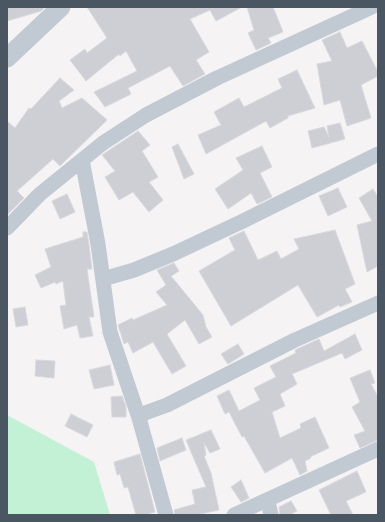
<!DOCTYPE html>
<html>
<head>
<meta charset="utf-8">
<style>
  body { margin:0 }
  #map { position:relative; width:385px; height:522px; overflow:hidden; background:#f5f3f3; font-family:Arial,sans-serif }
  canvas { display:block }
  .frame { position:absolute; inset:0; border:8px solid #4a5661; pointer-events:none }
</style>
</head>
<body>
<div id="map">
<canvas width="385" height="522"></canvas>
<div class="frame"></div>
</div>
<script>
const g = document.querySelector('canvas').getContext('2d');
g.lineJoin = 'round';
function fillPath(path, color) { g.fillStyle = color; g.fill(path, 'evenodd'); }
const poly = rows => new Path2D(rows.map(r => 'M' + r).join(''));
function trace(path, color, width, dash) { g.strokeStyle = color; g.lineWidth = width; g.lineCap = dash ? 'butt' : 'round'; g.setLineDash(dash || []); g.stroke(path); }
const green = poly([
  [7,415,94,462,110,515,7,515]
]);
const building = poly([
  [7,7,45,7,41,11,7,21,7,7],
  [87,7,242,7,216,21,210,10,190,19,209,52,196,60,205,74,183,86,170,66,128,88,131,94,105,107,94,92,137,71,126,51,120,56,119,54,86,81,70,60,85,49,87,53,107,38,87,7],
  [247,7,273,7,283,32,268,38,271,43,256,50,248,33,254,30,247,7],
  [340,32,347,48,362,41,378,72,378,76,361,85,371,118,347,126,340,100,324,105,317,64,332,61,322,40,340,32],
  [297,70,315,108,288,116,288,118,270,128,266,121,206,154,198,135,221,125,214,112,239,98,244,107,282,88,278,79,297,70],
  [60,78,74,90,59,101,62,108,82,98,107,120,60,166,53,159,17,191,24,198,7,215,7,121,15,128,29,108,31,109,60,78],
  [340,123,345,139,312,148,308,131,324,127,329,137,327,126,340,123],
  [138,131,150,145,142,151,158,177,149,182,163,200,149,212,133,192,119,200,105,177,115,171,102,155,138,131],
  [178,144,194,174,184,179,172,147,178,144],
  [262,146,272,167,260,173,272,197,257,204,251,193,228,209,215,189,243,170,236,158,262,146],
  [338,188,347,207,328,216,319,196,338,188],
  [373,189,378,197,378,266,367,272,357,225,372,221,359,198,373,189],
  [67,194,75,212,60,219,52,201,67,194],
  [335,230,355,284,345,289,352,302,340,307,339,305,317,317,298,285,231,326,199,271,235,250,229,238,244,231,258,260,277,251,281,259,299,249,294,239,335,230],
  [83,232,87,232,89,245,92,269,87,269,94,317,89,317,93,336,80,338,77,325,64,329,60,306,66,305,63,281,56,284,55,282,41,288,35,275,51,267,45,249,83,237,83,232],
  [174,263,179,271,171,276,203,315,206,327,212,337,199,344,185,320,167,334,186,366,172,374,153,342,133,353,128,342,124,344,118,325,132,318,133,320,167,305,156,292,166,285,157,270,174,263],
  [25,307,28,325,16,327,13,309,25,307],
  [355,334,362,350,345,359,342,353,292,374,297,384,280,394,285,406,272,412,280,438,301,428,300,424,315,417,329,448,310,457,311,458,305,461,307,471,300,475,292,458,265,473,244,436,242,437,229,412,225,414,217,396,229,390,239,411,260,400,254,388,276,377,270,366,296,353,295,350,319,339,324,351,355,334],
  [238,344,244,354,228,364,221,354,238,344],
  [36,360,55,361,54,378,35,376,36,360],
  [110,365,114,385,94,389,89,370,110,365],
  [370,370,375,383,371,384,378,397,378,440,360,448,354,435,365,431,352,407,360,402,350,378,370,370],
  [122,396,126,406,126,417,112,417,111,397,122,396],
  [71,414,93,425,87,437,65,426,71,414],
  [211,430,220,449,210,453,204,443,206,455,204,456,211,473,219,510,196,515,175,515,174,510,195,504,192,490,206,487,186,440,211,430],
  [182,438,186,450,160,461,157,448,182,438],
  [140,454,155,512,144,515,136,515,128,487,124,488,120,474,117,475,114,462,140,454],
  [357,471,366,492,346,501,353,515,331,515,319,490,357,471],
  [241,480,249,498,241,502,231,487,241,480],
  [291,501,297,511,289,515,280,515,279,507,291,501]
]);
const minor = poly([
  [82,160,98,244,110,332,139,418],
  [7,228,40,194,103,143,146,115,217,78,372,7],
  [103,279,134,270,173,254,241,222,378,154],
  [268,501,271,515],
  [166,515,139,418,145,413,167,405,295,340,378,303],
  [234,515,378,449]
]);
const tertiary = poly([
  [7,58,61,7]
]);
fillPath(green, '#c3f1d5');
fillPath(building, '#cdcfd5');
trace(building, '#d7d9de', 1);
trace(minor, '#c1cad2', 15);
trace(tertiary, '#c1cad2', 19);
</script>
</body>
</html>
